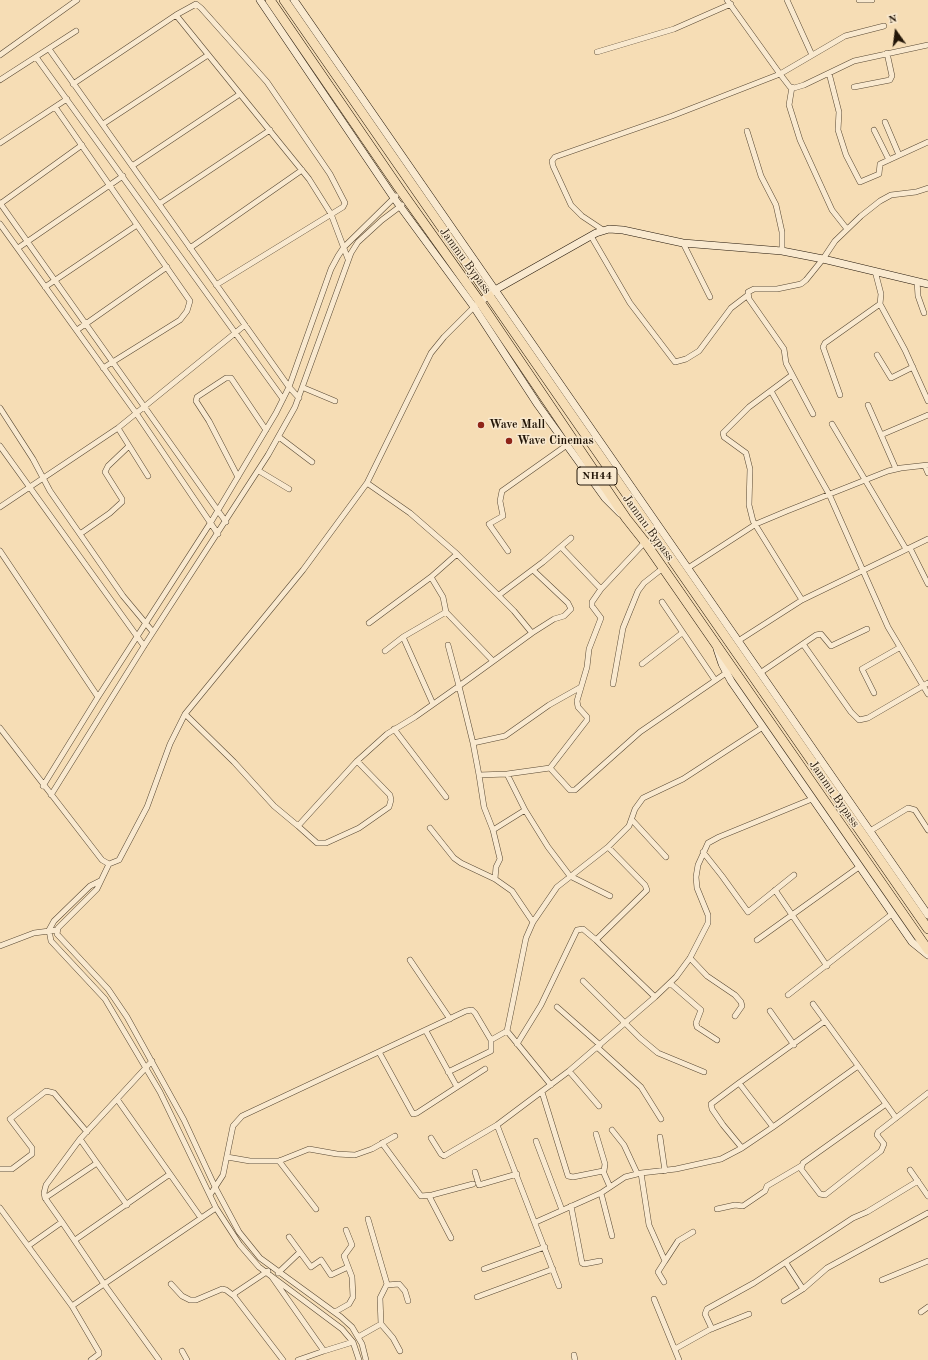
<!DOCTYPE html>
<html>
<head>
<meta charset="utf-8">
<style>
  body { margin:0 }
  #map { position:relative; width:928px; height:1360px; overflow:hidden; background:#f6ddb5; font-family:"Old Standard TT",serif }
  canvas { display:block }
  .north { position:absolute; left:876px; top:12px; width:40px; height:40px; -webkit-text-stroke:3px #f9e9cf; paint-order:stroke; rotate:346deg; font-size:11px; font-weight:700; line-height:16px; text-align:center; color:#231608 }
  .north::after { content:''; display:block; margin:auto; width:14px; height:18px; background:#231608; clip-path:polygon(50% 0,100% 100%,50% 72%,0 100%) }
</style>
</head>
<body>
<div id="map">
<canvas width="928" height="1360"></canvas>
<div class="north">N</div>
</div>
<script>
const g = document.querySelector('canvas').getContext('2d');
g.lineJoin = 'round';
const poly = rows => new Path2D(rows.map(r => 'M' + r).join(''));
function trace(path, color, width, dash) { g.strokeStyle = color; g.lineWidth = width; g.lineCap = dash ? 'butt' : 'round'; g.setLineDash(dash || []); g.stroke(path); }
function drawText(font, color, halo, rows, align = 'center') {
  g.font = font + ' "Old Standard TT",serif'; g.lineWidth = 3; g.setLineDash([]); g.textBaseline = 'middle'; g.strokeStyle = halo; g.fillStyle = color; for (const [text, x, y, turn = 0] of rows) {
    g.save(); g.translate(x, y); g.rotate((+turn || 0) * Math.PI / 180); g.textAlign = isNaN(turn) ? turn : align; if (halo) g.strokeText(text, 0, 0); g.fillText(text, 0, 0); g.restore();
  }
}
const street = poly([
  [727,0,780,74,790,87,794,88,804,85,854,61,928,45],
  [787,0,812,55],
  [859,0,872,0],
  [176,15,309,179,331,214,348,259],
  [49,49,289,387,299,398],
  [597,52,674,29,731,4],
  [0,55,77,0],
  [36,57,283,399],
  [829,73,839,112,838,130,846,155,860,182,879,174,880,164,928,142],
  [0,80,76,31],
  [73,84,176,15,196,4,201,8,267,82,330,174,345,203,343,207,216,285],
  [792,87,789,105,800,140,832,210,847,229],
  [854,87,890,80,892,76,887,53],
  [55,107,190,301,187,311,180,320,103,368],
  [885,122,899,155],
  [103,124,208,55],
  [874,130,889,160],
  [747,131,761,176,776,205,782,232,782,251],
  [0,143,67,99],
  [132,166,240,94],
  [0,203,226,522],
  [0,204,82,145],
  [159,204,270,130],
  [0,224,136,413,218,534],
  [603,230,582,216,571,205,553,166,552,161,555,157,672,116,780,74,845,36,884,26],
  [591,236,630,303,675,362,686,359,699,351,731,308,748,295],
  [683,243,710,297],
  [18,248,123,176],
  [190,248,302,170],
  [917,281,918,296,924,313],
  [45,287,137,225],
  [880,304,905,350,928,401],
  [77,330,167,267],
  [877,355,891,378,913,367],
  [792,375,749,407,723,433,724,437,746,453,750,469,749,505,753,521,802,600],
  [304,388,335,401],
  [771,391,829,494,888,627,928,694],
  [840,395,823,347,825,343,880,304,881,294,875,271],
  [868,405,896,469],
  [0,408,33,459,50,491,123,596,153,632],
  [813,414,786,363,784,349,749,299,748,292,754,289,777,289,801,284,806,280,823,259,835,241,861,216,880,201,891,195,916,192,928,188],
  [832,424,906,549],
  [118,428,148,476],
  [881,435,928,415],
  [279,437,312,462],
  [0,446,144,646],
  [925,466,928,473],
  [259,471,289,489],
  [238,477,209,421,196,401,197,397,226,378,231,378,266,430],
  [367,483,410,513,457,554],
  [0,507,118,428,245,325],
  [80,534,110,513,122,502,122,499,105,472,108,466,129,446],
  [561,547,601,589,645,542],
  [910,548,928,584],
  [0,551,98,697],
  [508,551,489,524,503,516,500,501,502,491,567,445],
  [688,568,756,524,787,511,888,471,901,468,928,465],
  [431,577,457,554,514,611,532,633],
  [499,595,543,562,571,538],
  [662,602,715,680],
  [369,623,431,577,443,597,446,612],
  [403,637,446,612,493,661],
  [738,641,802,600,928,539],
  [803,644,851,712,859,720,868,718,928,683],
  [385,651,403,637,433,704],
  [642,664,682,633],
  [760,673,816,635,821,634,831,646,867,629],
  [613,684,623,628,638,591,644,583,663,568],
  [874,693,862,669,899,648],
  [185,714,234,762,274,806,298,826,357,761,387,734,415,717,459,686,448,645],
  [0,728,102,860,109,864,119,860,147,807,170,744,185,714,303,570,367,483,431,353,444,337,476,305],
  [394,729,446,797],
  [473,743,459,686,532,633,554,619,564,616,571,609,568,603,533,570],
  [550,768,587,720,587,717,578,707,577,701,587,667,589,649,601,618,592,606,592,602,601,589],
  [507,774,550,768,570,790,575,790,640,732,729,671],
  [479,775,473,743,505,736,549,705,581,687],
  [43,786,98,697,211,522,276,413,289,387,331,269,338,256,344,247,396,196],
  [51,795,144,646,268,455,295,407,351,253,358,242,382,220,402,205],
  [632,820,666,857],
  [298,826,317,843,326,843,359,828,389,807,391,800,390,795,357,761],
  [430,828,454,858,461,863,495,879],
  [493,830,484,807,479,775,507,774,525,810],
  [870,831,908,808,915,810,928,830],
  [608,847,629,826,635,809,643,798,683,779,763,727],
  [703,852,722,876,748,912,794,875],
  [109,864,97,889,58,928,57,934,108,989,127,1017,184,1120,216,1189,239,1232,260,1258,341,1317,352,1327,362,1344,366,1360],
  [100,881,90,886,54,921,49,930,51,941,105,999,160,1092,216,1208,240,1245,259,1267,342,1329,353,1342,359,1360],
  [775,890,827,966],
  [533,922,512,891,495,879,496,867,500,859,493,830,525,810,548,847,570,876,610,896],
  [757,940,859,867],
  [0,946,34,933,57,930],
  [690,958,707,976,735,995,741,1002,742,1006,735,1016],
  [410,960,450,1019],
  [583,981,640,1038,658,1053,704,1072],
  [670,983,701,1010,696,1023,697,1027,717,1040],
  [788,995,892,914],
  [813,1004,886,1104],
  [557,1007,600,1045],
  [770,1011,794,1045],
  [825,1021,739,1083,773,1127,858,1066],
  [426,1031,457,1087,485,1069],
  [517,1044,541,1005,577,930,583,929,596,940],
  [597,1047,641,1087,661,1119],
  [379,1052,413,1114,417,1113,457,1087],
  [152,1061,117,1099,170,1174],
  [569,1071,599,1106],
  [448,1072,491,1051,491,1040],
  [739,1083,711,1104,712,1109,723,1125,742,1148,773,1127],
  [551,1085,507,1031,526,938,533,922,557,887,608,847,645,885,647,890,596,940,655,997],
  [542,1092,568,1176,573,1177,603,1171,610,1187],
  [896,1118,886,1104,803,1163,801,1169,820,1194,825,1195,881,1151,884,1144,877,1135,878,1132,928,1093],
  [497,1125,559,1286],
  [612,1130,624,1145,637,1173],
  [596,1134,605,1164,604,1171],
  [660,1137,665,1171],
  [431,1138,441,1154,444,1156,497,1125,569,1071,655,997,676,977,690,958,708,923,708,915,697,888,696,877,698,865,708,843,719,837,812,799],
  [536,1141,562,1210],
  [382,1143,421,1196,432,1195,473,1184],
  [227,1157,250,1161,279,1161,309,1149,337,1154,355,1155,372,1149,395,1136],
  [279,1161,316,1209],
  [97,1163,80,1139,117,1099],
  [0,1169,12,1169,32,1154,32,1148,10,1119,46,1091,54,1093,87,1132],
  [910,1170,928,1196],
  [475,1172,479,1185,517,1174],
  [210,1195,223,1175,233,1126,242,1116,466,1011,472,1010,475,1013,491,1040,507,1031],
  [429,1196,451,1238],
  [45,1198,44,1193,46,1185,80,1139],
  [571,1206,582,1263,584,1264,600,1261],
  [0,1208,72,1306],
  [717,1209,735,1205,743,1206,765,1191,767,1186,801,1166],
  [62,1222,45,1198,97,1163,127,1205],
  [536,1222,601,1193],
  [693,1232,678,1241,665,1261,649,1225,641,1173,676,1169,721,1159,742,1148],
  [612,1236,601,1193,625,1177,641,1173],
  [289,1237,311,1267,321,1260,331,1275,348,1267],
  [75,1240,170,1174,201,1218],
  [28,1246,62,1222,104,1284,72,1306,99,1352,99,1354,91,1360],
  [786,1263,803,1289],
  [484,1269,545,1247],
  [268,1271,235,1293,234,1296,283,1360],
  [278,1273,300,1252],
  [272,1277,324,1351,353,1342],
  [882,1280,928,1261],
  [664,1282,658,1272,665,1261],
  [171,1284,182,1296,190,1300,196,1300,222,1289,226,1290,234,1296],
  [387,1285,399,1284,405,1291,408,1301],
  [477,1297,553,1269],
  [654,1299,679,1360],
  [784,1301,803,1289,827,1268,928,1213],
  [335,1312,349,1304,353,1297,352,1277,344,1256,352,1245,346,1230],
  [921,1312,928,1307],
  [381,1324,393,1338,400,1351],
  [712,1329,705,1314,707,1309,754,1283,853,1218,867,1212,918,1181],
  [358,1337,381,1324,380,1298,387,1284,368,1219],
  [675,1349,709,1330,749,1314],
  [182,1351,187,1360],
  [574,1355,575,1360],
  [159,1360,104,1284,216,1208],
  [298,1360,324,1351]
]);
const secondary = poly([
  [260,0,394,198,474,307,538,405,605,498,620,513],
  [294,0,928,915],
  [480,302,495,290,596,233,609,229,623,230,683,243,782,251,823,259,928,284],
  [717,649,722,664,731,681,912,942,928,955]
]);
const highway = poly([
  [270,0,401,191,480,302,626,518,645,542,928,950],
  [284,0,928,929]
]);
const markers = [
  [481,425,4,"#8f2418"],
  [509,441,4,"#8f2418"]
];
const shields = [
  [597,476,40]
];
const shieldNames = [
  ["NH44",597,476]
];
const streetNames = [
  ["Jammu Bypass",465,261,54],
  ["Jammu Bypass",648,528,54],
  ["Jammu Bypass",834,794,55]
];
const poiNames = [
  ["Wave Mall",489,425],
  ["Wave Cinemas",517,441]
];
trace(street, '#584833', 6);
trace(secondary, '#231608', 8);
trace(highway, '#231608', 10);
trace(street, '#f9e9cf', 5);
trace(secondary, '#f9e9cf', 7);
trace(highway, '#f6ddb5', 9);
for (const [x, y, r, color] of markers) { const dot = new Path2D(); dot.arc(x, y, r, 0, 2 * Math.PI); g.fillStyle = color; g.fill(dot); trace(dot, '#f9e9cf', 1.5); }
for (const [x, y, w] of shields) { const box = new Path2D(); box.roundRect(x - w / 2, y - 9, w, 18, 3); g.fillStyle = '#f9e9cf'; g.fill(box); trace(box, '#231608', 1); }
drawText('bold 11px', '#231608', null, shieldNames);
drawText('12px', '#231608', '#f9e9cf', streetNames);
drawText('bold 12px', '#231608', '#f9e9cf', poiNames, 'left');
</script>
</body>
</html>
